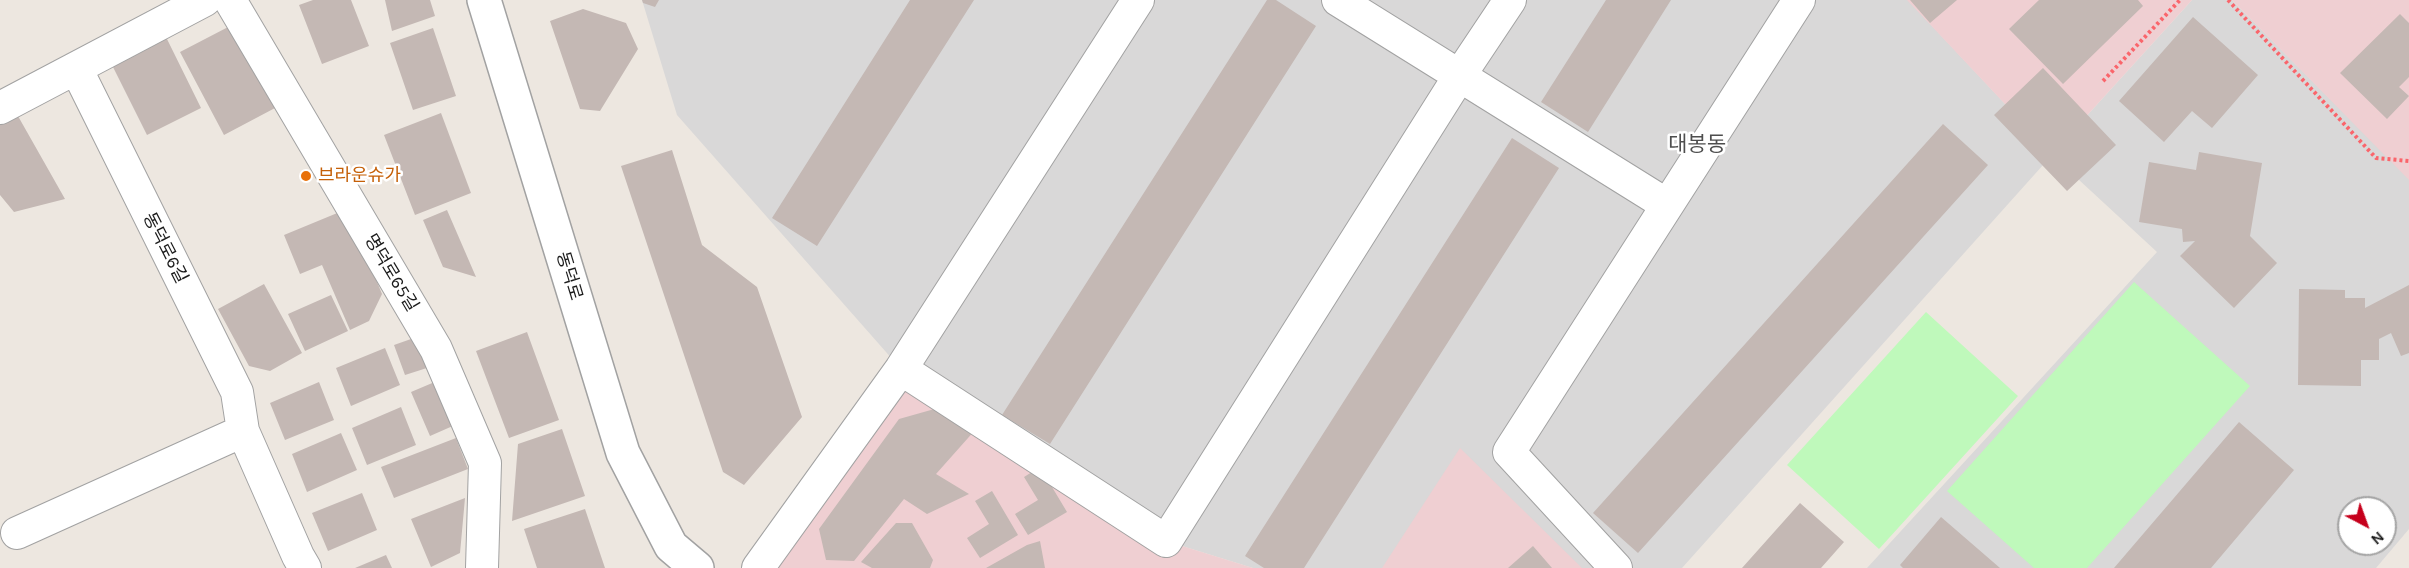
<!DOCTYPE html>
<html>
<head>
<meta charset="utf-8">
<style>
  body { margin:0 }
  #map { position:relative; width:2409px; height:568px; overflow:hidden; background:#ede7e0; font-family:Karla,sans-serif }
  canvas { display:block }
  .north { position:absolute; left:2337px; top:496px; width:60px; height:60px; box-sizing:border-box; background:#fff; border:2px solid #a4a4a4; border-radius:50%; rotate:139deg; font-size:16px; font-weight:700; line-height:24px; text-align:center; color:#1b1b1b }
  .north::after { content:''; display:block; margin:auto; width:21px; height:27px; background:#c6001c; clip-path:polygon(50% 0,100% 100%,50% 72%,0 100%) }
</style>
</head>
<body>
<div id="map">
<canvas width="2409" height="568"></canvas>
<div class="north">N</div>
</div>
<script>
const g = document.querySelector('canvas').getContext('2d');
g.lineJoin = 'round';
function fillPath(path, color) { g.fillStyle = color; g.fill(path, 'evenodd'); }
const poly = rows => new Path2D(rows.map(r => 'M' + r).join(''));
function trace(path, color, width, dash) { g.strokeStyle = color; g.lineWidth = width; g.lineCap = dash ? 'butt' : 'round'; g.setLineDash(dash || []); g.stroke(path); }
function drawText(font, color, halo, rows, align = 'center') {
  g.font = font + ' Karla,"Noto Sans KR",sans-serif'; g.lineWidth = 5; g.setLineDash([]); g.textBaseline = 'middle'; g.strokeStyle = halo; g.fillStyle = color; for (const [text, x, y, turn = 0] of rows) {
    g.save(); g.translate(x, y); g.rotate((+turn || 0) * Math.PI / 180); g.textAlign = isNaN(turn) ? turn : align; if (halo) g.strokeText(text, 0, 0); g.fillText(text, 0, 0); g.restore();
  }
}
const residential = poly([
  [642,0,1908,0,2052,154,2192,0,2232,0,2409,178,2409,529,2376,568,1867,568,2157,252,2052,155,1682,568,1253,568,1166,541,901,369,677,115],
  [2349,508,2385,508,2385,544,2349,544]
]);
const commercial = poly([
  [1907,0,2192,0,2052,154],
  [2232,0,2409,0,2409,180],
  [901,369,1166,541,1253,568,758,568],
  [1460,448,1582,568,1382,568]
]);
const park = poly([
  [2134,282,2250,386,2087,568,2034,568,1947,491],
  [1926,312,2018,396,1879,549,1787,465]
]);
const building = poly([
  [313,0,351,0,369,46,322,64,299,5],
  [385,0,430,0,435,16,392,31],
  [642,0,659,0,655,7,643,3],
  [910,0,974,0,817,246,772,218],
  [1267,0,1276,0,1316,26,1050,444,1002,415],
  [1606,0,1671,0,1588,132,1541,102],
  [1910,0,1957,0,1930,23],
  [2039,0,2138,0,2143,6,2063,84,2009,29],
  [583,9,626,23,638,49,600,111,580,109,550,21],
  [2400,14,2409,23,2409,77,2399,87,2409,96,2387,119,2340,73],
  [2193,17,2258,75,2212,128,2192,111,2164,142,2119,101],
  [232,25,275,108,224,135,180,52],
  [433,28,456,96,413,110,390,43],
  [166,37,201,108,147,135,112,65],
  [2043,68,2116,145,2067,191,1994,115],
  [14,109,65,199,14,212,0,195,0,117],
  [441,113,471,193,415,215,384,135],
  [1943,124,1988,165,1638,553,1593,513],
  [1512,138,1559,168,1304,568,1264,568,1245,556],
  [672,150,702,245,757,287,802,417,744,485,723,472,621,166],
  [2199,152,2262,163,2250,236,2277,263,2234,308,2180,256,2195,241,2183,242,2182,229,2139,222,2149,162,2196,170],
  [347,209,382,294,369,321,350,330,322,265,300,274,284,235],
  [447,210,476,277,443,267,423,220],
  [264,284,302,353,270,371,249,366,218,309],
  [2409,285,2409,353,2401,356,2391,333,2379,339,2379,360,2361,360,2361,386,2298,385,2299,289,2345,290,2345,298,2365,298,2365,308],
  [331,295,348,331,305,351,288,314],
  [527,332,559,420,509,438,476,351],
  [411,339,422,345,430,367,405,375,394,345],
  [385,348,400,385,351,406,336,368],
  [437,381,455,425,430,436,411,392],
  [319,382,334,420,285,440,270,403],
  [401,407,416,445,367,465,352,428],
  [938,408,976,429,936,474,969,494,927,514,904,499,854,561,826,560,819,529,899,419],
  [2239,422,2294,470,2211,568,2114,568],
  [562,429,585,496,512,521,518,444],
  [341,433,357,470,307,492,292,454],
  [456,438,468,469,394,498,381,467],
  [1040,467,1067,512,1028,535,1015,514,1038,500,1024,477],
  [992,491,1018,535,980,558,967,538,989,524,975,501],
  [362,493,377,530,328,551,312,513],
  [465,498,460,553,431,567,411,519],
  [1800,503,1844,542,1821,568,1742,568],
  [585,509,605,568,537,568,524,529],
  [1941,517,2000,568,1903,568,1900,565],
  [896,523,912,523,933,560,930,568,872,568,861,562],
  [1040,541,1045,568,986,568,1027,545],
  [1533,546,1552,568,1508,568],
  [386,555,392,568,355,568]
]);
const path = poly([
  [2228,0,2376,158,2409,161],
  [2103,81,2180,0]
]);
const minor = poly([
  [230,0,436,349,485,463,482,568],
  [1338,0,1667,205],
  [76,68,237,392,243,431,298,556,305,568],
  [0,108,205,0],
  [901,369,1166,541,1460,75,1510,0],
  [17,533,243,431],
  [758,568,901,369,1138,0],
  [1616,568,1509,452,1799,0]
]);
const tertiary = poly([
  [484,0,623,453,671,546,697,568]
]);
const markers = [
  [306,176,6,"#e8710a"]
];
const foodNames = [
  ["브라운슈가",318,176]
];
const streetNames = [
  ["동덕로6길",165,248,63],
  ["명덕로65길",391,273,59],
  ["동덕로",569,276,73]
];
const quarterNames = [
  ["대봉동",1697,145]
];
fillPath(residential, '#d9d8d8');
fillPath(commercial, '#efcfd2');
fillPath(park, '#bff9bb');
fillPath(building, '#c4b8b4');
trace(minor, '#a2a2a2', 34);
trace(tertiary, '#a2a2a2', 36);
trace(path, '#fa656b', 4, [3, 3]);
trace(minor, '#fff', 32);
trace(tertiary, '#fff', 33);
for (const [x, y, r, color] of markers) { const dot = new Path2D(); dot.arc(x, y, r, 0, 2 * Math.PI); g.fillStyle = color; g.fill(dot); trace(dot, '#fff', 2); }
drawText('18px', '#c56008', '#fff', foodNames, 'left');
drawText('18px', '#1b1b1b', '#fff', streetNames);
drawText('21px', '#4e4e4e', '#fff', quarterNames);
</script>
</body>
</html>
